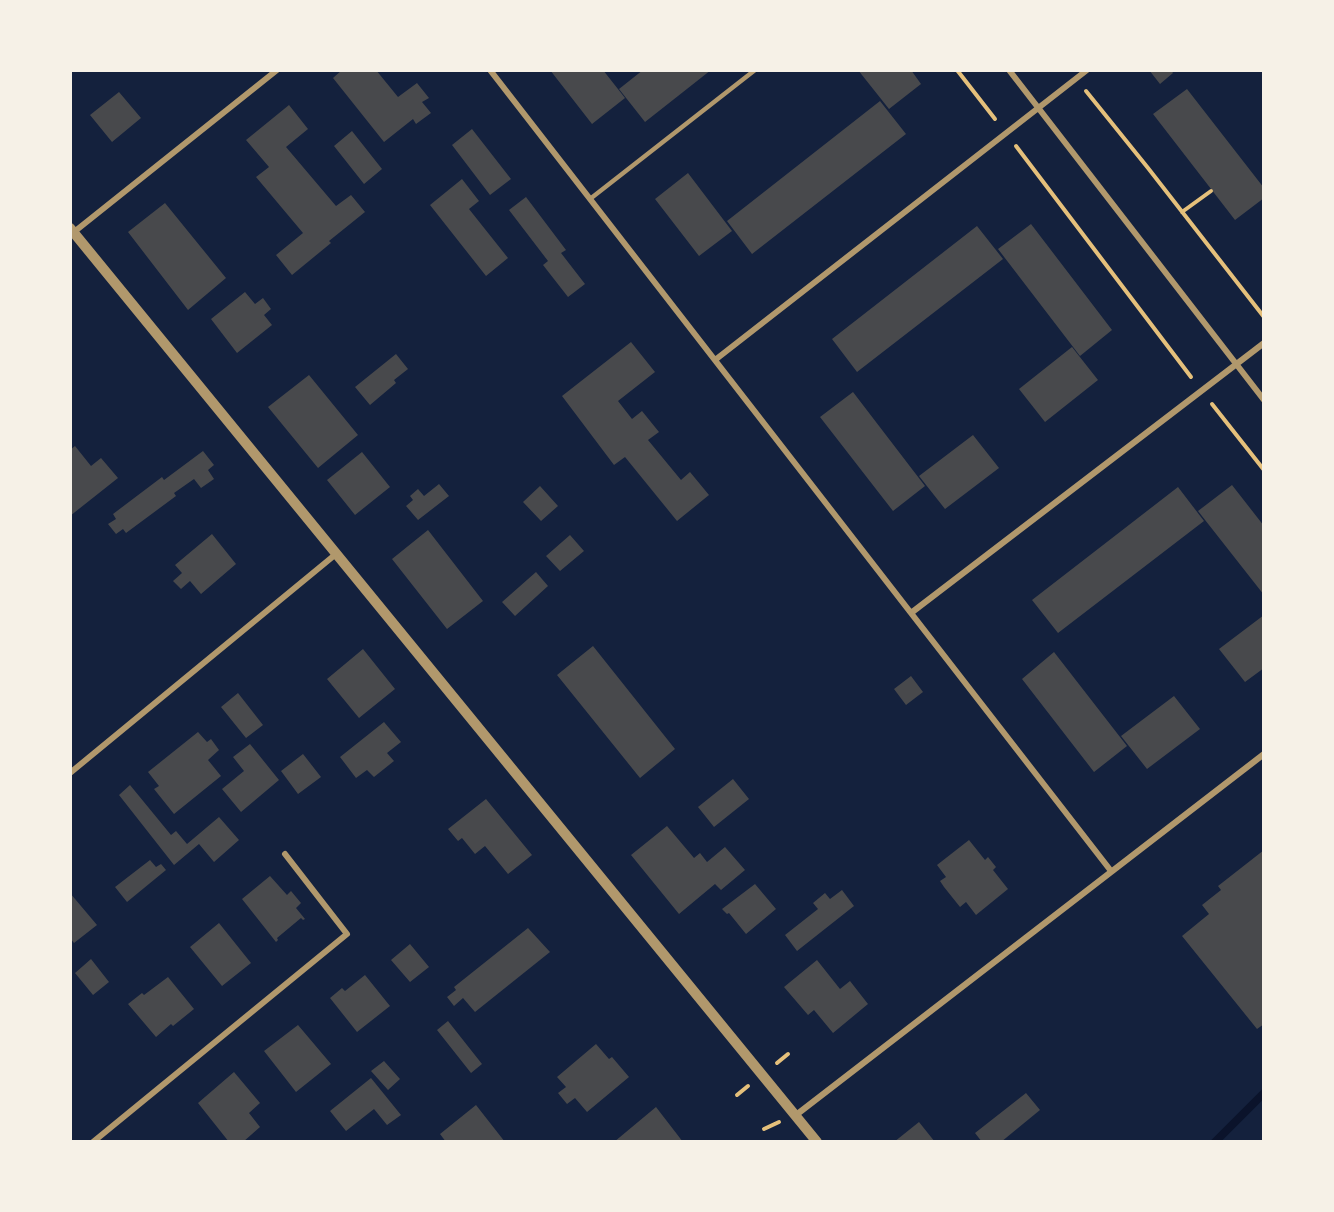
<!DOCTYPE html>
<html>
<head>
<meta charset="utf-8">
<style>
  body { margin:0 }
  #map { position:relative; width:1334px; height:1212px; overflow:hidden; background:#14213d; font-family:"Asap Condensed",sans-serif }
  canvas { display:block }
  .frame { position:absolute; inset:0; border:72px solid #f6f1e7; pointer-events:none }
</style>
</head>
<body>
<div id="map">
<canvas width="1334" height="1212"></canvas>
<div class="frame"></div>
</div>
<script>
const g = document.querySelector('canvas').getContext('2d');
g.lineJoin = 'round';
const poly = rows => new Path2D(rows.map(r => 'M' + r).join(''));
function trace(path, color, width, dash) { g.strokeStyle = color; g.lineWidth = width; g.lineCap = dash ? 'butt' : 'round'; g.setLineDash(dash || []); g.stroke(path); }
function fillPath(path, color) { g.fillStyle = color; g.fill(path, 'evenodd'); }
const stream = poly([
  [1215,1142,1264,1093]
]);
const building = poly([
  [342,70,376,70,398,97,417,83,429,98,422,102,431,113,416,124,413,119,384,142,333,78],
  [550,70,603,70,625,98,592,124],
  [643,70,711,70,645,122,619,89],
  [858,70,911,70,921,84,889,109],
  [1149,70,1171,70,1173,73,1160,84],
  [1187,89,1264,188,1264,198,1235,220,1153,114],
  [119,92,141,118,112,142,90,115],
  [880,101,906,134,752,254,727,221],
  [289,105,308,129,286,147,336,206,351,195,365,212,329,241,331,243,292,275,276,255,303,233,256,177,269,167,246,140],
  [472,129,511,179,490,195,452,145],
  [352,131,382,169,364,184,334,146],
  [688,173,732,231,699,256,655,199],
  [462,179,479,201,469,209,508,258,486,276,430,205],
  [526,197,566,250,561,253,585,284,568,297,543,265,548,261,509,210],
  [165,203,226,278,188,310,128,232],
  [1031,224,1112,330,1080,356,998,249],
  [977,226,1003,259,857,372,832,339],
  [245,292,255,304,263,298,271,309,264,315,272,325,237,353,211,319],
  [631,342,655,372,618,401,632,419,642,411,659,432,648,440,681,480,690,472,709,495,677,521,625,457,614,465,562,396],
  [1072,347,1098,380,1045,422,1019,389],
  [396,354,408,369,394,380,396,383,370,405,355,387],
  [309,375,358,435,318,468,268,407],
  [853,392,925,486,893,511,820,417],
  [973,435,999,468,945,509,919,476],
  [75,446,91,466,101,458,118,478,70,516,70,450],
  [203,451,214,465,208,470,214,479,201,488,194,479,174,493,176,496,126,533,123,529,116,534,108,524,116,519,113,514,162,477,164,480],
  [362,452,390,487,355,515,327,480],
  [439,484,449,496,418,520,406,506,413,500,410,496,418,489,424,496],
  [1232,485,1264,526,1264,595,1198,511],
  [540,486,558,506,541,521,523,502],
  [1178,487,1204,521,1058,633,1032,600],
  [428,530,483,601,447,629,392,559],
  [212,534,236,564,201,594,190,581,181,589,173,581,182,573,175,565],
  [570,535,584,551,560,571,546,556],
  [536,572,548,586,515,616,502,602],
  [1264,615,1264,668,1245,682,1219,649],
  [593,646,675,749,640,778,557,675],
  [363,649,395,689,359,718,327,679],
  [1054,652,1127,746,1094,772,1022,679],
  [911,676,923,692,906,705,894,689],
  [238,693,263,725,246,738,221,707],
  [1174,696,1200,729,1147,769,1121,736],
  [384,722,401,742,387,753,394,761,374,777,367,770,356,778,340,757],
  [198,732,207,742,211,739,219,750,208,760,221,776,174,814,154,789,159,786,148,772],
  [250,744,279,780,241,812,222,789,244,771,233,757],
  [303,754,321,777,298,794,281,771],
  [733,779,749,799,714,827,698,807],
  [130,785,171,835,176,831,187,844,219,817,239,840,214,862,199,844,174,865,119,795],
  [486,799,532,855,508,874,485,846,475,854,462,838,458,841,448,829],
  [667,826,694,858,700,853,707,862,725,847,745,870,721,890,715,884,679,914,631,855],
  [969,840,985,860,988,857,996,867,993,870,1008,889,976,915,966,902,960,907,944,887,940,881,946,877,937,865],
  [1264,850,1264,1024,1257,1029,1182,936,1209,914,1202,905,1221,890,1218,886],
  [150,860,156,867,161,864,166,870,127,902,115,887],
  [270,876,287,895,291,891,301,903,296,908,305,919,303,920,301,918,277,938,278,940,276,942,242,899],
  [755,884,776,909,746,934,729,913,727,914,722,909],
  [842,890,854,906,797,951,785,935,818,909,813,903,825,893,830,899],
  [70,893,97,925,74,943,70,938],
  [219,923,251,963,222,986,190,947],
  [528,928,550,952,475,1012,463,998,454,1006,447,997,456,990,454,987],
  [410,944,429,967,410,982,391,960],
  [91,959,109,982,93,995,75,973],
  [817,960,840,989,850,981,868,1004,833,1033,814,1010,808,1015,784,987],
  [365,975,390,1006,357,1032,330,998,342,988,345,991],
  [168,977,194,1009,173,1026,171,1024,156,1037,128,1004,142,993,144,995],
  [448,1021,482,1064,471,1073,437,1030],
  [298,1025,331,1064,296,1092,264,1051],
  [596,1044,609,1059,612,1057,629,1077,587,1112,575,1098,567,1104,558,1093,566,1087,557,1077],
  [384,1061,400,1079,388,1090,371,1071],
  [234,1072,260,1103,249,1113,260,1127,243,1142,229,1142,198,1103],
  [371,1078,401,1115,387,1125,374,1109,346,1131,330,1111],
  [1026,1093,1040,1110,1001,1142,982,1142,975,1133],
  [476,1105,505,1142,446,1142,440,1134],
  [656,1107,683,1142,614,1142],
  [919,1122,935,1142,894,1142]
]);
const path = poly([
  [957,70,995,119],
  [1086,91,1148,168,1264,317],
  [1016,146,1191,377],
  [1182,212,1211,191],
  [1212,404,1264,470],
  [777,1063,788,1054],
  [737,1095,748,1086],
  [764,1129,779,1122]
]);
const service = poly([
  [590,199,755,70]
]);
const minor = poly([
  [490,70,1111,871],
  [1009,70,1264,400],
  [74,232,277,70],
  [715,360,1087,70],
  [911,613,1264,343],
  [70,773,336,554],
  [796,1115,1264,754],
  [93,1142,347,934,285,854]
]);
const tertiary = poly([
  [70,228,817,1142]
]);
trace(stream, '#0b132b', 8);
fillPath(building, '#48494c');
trace(path, '#e5c07b', 4);
trace(service, '#b1986c', 4.5);
trace(minor, '#b1986c', 6);
trace(tertiary, '#b1986c', 10);
</script>
</body>
</html>
